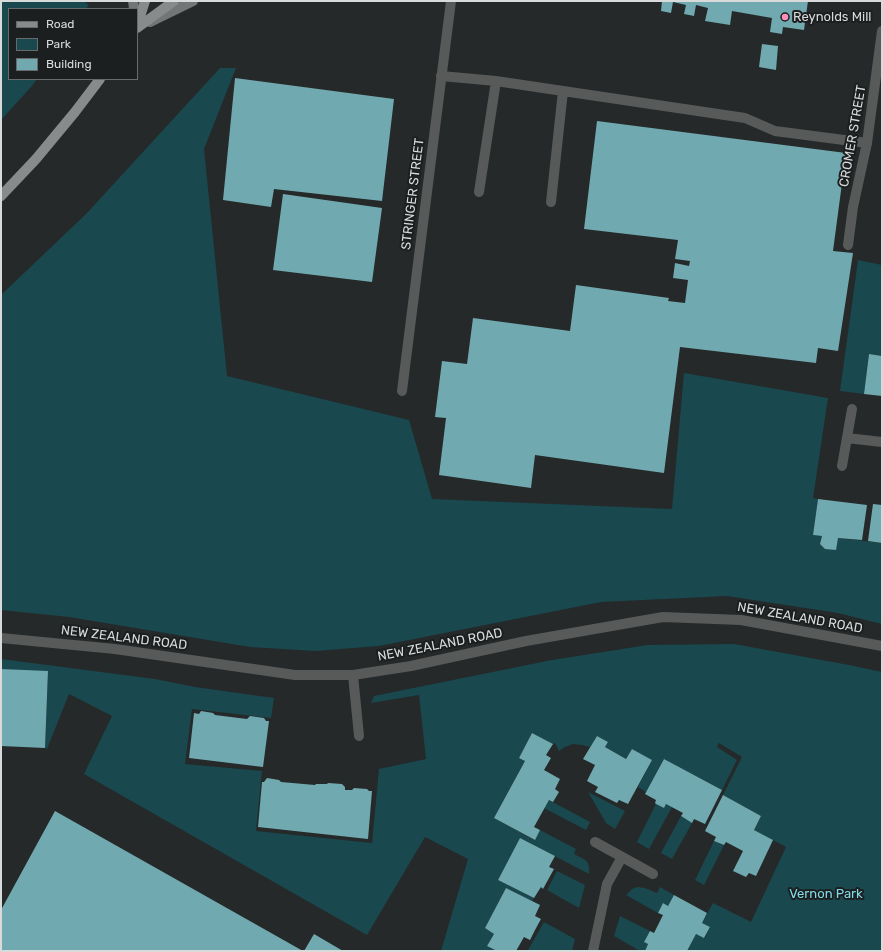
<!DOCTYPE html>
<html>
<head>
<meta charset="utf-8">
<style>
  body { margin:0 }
  #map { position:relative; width:883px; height:952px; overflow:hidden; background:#252929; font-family:Rubik,sans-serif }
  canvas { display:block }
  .frame { position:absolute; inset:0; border:2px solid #d9dbdb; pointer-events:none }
  .legend { position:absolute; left:8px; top:8px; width:130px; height:72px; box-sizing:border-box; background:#1c1f20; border:1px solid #686a6b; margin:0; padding:5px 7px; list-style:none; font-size:12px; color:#d9dbdb }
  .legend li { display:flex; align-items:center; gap:8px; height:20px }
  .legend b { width:20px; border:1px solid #686a6b }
</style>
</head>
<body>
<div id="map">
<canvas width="883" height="952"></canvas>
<div class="frame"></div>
<ul class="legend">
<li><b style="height:5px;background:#878b8b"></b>Road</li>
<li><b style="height:11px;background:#19484e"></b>Park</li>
<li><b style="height:11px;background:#71a9b0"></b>Building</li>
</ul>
</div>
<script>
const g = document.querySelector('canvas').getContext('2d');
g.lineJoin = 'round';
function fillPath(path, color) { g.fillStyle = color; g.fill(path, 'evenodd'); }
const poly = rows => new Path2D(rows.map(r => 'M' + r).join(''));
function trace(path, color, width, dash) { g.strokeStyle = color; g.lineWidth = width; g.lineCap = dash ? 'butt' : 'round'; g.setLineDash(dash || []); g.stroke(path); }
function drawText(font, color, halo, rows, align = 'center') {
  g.font = font + ' Rubik,sans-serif'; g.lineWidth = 4; g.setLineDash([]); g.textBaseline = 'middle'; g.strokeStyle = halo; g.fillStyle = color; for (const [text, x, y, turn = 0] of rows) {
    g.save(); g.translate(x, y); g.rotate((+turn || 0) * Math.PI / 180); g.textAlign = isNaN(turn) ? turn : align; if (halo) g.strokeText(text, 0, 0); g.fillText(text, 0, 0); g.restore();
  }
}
const green = poly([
  [1,1,83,1,89,5,86,9,9,9,9,79,37,79,31,87,1,120],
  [220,68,236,68,204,149,227,376,409,420,432,499,672,509,684,373,828,398,813,498,818,499,813,535,822,536,820,544,825,549,838,538,882,543,882,624,838,613,727,596,601,602,379,646,315,651,250,647,69,617,1,610,1,295,87,213],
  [858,260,882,265,882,356,869,354,864,394,840,391],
  [734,644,849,665,882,672,882,951,687,951,696,934,705,938,710,927,702,923,713,903,751,922,786,847,754,830,761,816,723,795,742,757,719,743,717,747,737,760,722,790,664,759,646,792,638,787,652,760,632,749,626,759,605,747,608,742,597,736,590,747,582,745,573,744,565,747,559,751,555,743,553,744,532,733,519,758,525,761,494,818,534,840,540,830,576,849,574,854,584,859,588,863,589,868,589,874,520,838,498,880,534,898,532,901,506,888,485,928,494,934,487,946,497,951,441,951,468,859,425,837,367,935,84,774,112,716,69,694,47,749,45,748,48,672,1,669,1,659,155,679,195,687,274,698,271,718,192,709,185,764,262,771,256,831,372,843,379,769,426,759,419,695,371,703,374,696,552,660,648,645],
  [588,792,625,811,615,829,606,823],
  [549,800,590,822,586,830,544,808],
  [656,804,664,808,666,804,672,807,649,849,637,842],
  [681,816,692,823,672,859,661,853],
  [714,841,724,845,704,885,695,880],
  [557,871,585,885,579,908,547,890],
  [637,887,645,888,657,893,660,887,674,895,668,906,663,903,658,913,626,895,632,889],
  [620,916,650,931,644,942,648,944,645,951,640,951,614,936],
  [544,922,575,939,572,951,530,951,528,950]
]);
const building = poly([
  [662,1,808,1,804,30,783,27,782,34,770,32,772,18,732,11,730,25,705,21,708,8,696,5,694,16,684,14,686,5,673,2,671,13,661,11],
  [762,44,778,46,776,70,759,67],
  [235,78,394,99,382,201,274,189,271,207,223,200],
  [597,121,846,153,833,251,853,253,838,351,818,348,816,363,680,347,664,473,535,455,531,488,439,475,446,418,435,417,442,361,467,364,473,318,570,331,576,285,669,298,668,301,685,303,688,280,673,278,675,263,689,266,690,261,675,259,678,240,584,229],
  [283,194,382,208,372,282,273,270],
  [869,354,882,356,881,384,882,384,882,396,864,394],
  [818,499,867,505,862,540,838,538,836,550,825,549,820,544,822,536,813,535],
  [873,504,882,505,882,543,868,541],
  [1,669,48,671,45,748,1,746],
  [201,711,213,713,215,715,247,719,250,716,264,718,266,721,269,721,263,767,189,758,194,713,199,714],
  [532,733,553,744,546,755,551,758,544,770,560,779,555,789,559,792,553,802,549,800,534,827,540,830,535,840,494,818,525,761,519,758],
  [597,736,608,742,605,747,626,759,632,749,652,760,628,804,619,800,617,803,595,792,598,787,587,781,595,765,583,759],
  [664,759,722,790,705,824,694,819,692,823,681,816,683,813,666,804,664,808,656,804,655,803,656,800,645,794],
  [267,778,279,780,281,782,315,785,316,784,327,784,328,783,342,784,345,787,345,790,352,790,354,788,367,789,369,791,372,791,368,839,258,827,262,782,264,782],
  [723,795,761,816,754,830,773,840,756,876,749,873,746,877,733,871,743,851,726,842,724,845,714,841,716,837,705,831],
  [55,811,303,951,1,951,1,910],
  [520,838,555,856,549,867,554,869,543,889,541,887,534,898,498,880],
  [506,888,540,905,535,916,541,919,535,930,530,940,524,937,516,951,497,951,487,946,494,934,485,928],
  [674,895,707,913,702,923,710,927,704,938,696,934,687,951,645,951,648,944,644,942,650,931,654,933,663,915,658,913,663,903,668,906],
  [314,934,343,951,304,951]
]);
const lane = poly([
  [441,76,496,81,563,91,745,118,775,131,867,143],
  [479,192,496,81],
  [551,202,563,91],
  [353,675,359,736]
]);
const street = poly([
  [848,245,853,207,867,143,882,31],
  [402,391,451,1],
  [847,438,882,442],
  [842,466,852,409],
  [1,638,115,649,295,675,353,675,411,666,526,641,663,617,741,620,882,646],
  [595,842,653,874],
  [593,951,607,884,622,857]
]);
const secondary = poly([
  [133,1,134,9],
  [150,22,193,1]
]);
const primary = poly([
  [137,26,145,1],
  [137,28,174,1],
  [1,196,36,159,75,112,100,79]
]);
const markers = [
  [785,17,4,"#ff8eb9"]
];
const poiNames = [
  ["Reynolds Mill",793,17]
];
const streetNames = [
  ["CROMER STREET",853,136,-80],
  ["STRINGER STREET",413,194,-83],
  ["NEW ZEALAND ROAD",800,618,10],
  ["NEW ZEALAND ROAD",124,638,7],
  ["NEW ZEALAND ROAD",440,645,-11]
];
const parkNames = [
  ["Vernon Park",826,894]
];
fillPath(green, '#19484e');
fillPath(building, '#71a9b0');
trace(lane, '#585a5a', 10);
trace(street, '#585a5a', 10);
trace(secondary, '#737676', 10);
trace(primary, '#878b8b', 10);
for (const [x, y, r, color] of markers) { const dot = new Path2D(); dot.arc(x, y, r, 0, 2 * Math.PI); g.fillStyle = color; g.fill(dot); trace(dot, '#1c1f20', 1.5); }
drawText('13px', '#d9dbdb', '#1c1f20', poiNames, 'left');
drawText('13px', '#d9dbdb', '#1c1f20', streetNames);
drawText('13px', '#7fdbe7', '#1c1f20', parkNames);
</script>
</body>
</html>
